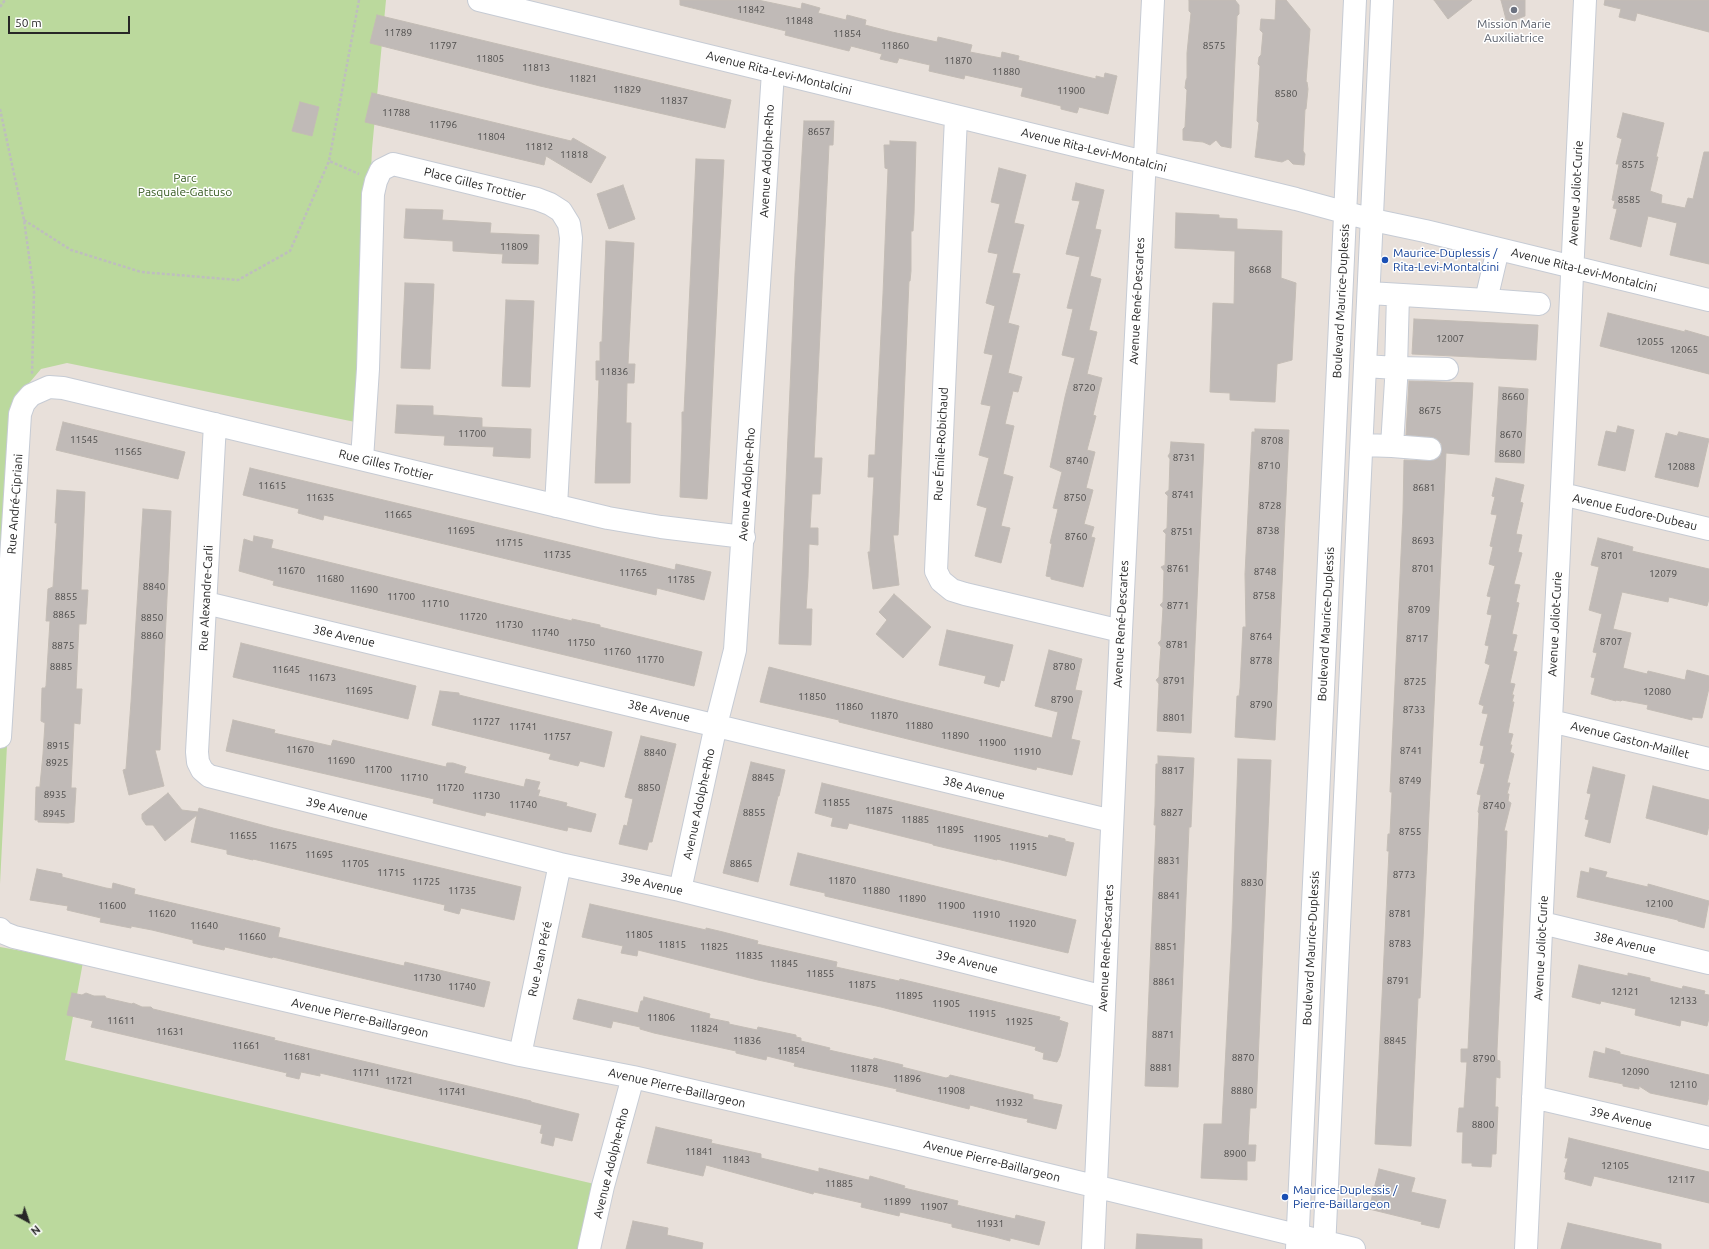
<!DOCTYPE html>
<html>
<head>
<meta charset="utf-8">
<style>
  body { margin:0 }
  #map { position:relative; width:1709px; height:1249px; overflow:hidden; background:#e8e0da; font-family:Ubuntu,sans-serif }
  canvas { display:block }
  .north { position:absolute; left:8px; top:1201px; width:40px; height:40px; -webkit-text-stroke:3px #fff; paint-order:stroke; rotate:140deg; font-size:11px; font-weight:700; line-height:16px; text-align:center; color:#272727 }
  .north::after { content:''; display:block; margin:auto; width:14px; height:18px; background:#272727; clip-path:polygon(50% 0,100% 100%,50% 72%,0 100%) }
  .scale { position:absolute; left:8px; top:16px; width:122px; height:18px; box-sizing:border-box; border:2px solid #272727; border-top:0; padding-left:5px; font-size:12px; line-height:14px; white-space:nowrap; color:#272727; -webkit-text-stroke:3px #fff; paint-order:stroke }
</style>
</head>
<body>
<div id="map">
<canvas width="1709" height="1249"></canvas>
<div class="north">N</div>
<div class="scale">50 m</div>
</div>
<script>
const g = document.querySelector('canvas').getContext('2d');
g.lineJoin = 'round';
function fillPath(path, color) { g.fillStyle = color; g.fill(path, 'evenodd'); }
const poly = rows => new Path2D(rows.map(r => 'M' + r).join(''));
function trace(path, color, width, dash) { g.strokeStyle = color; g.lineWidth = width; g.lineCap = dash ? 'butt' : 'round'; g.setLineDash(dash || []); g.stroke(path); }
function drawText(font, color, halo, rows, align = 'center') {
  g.font = font + ' Ubuntu,sans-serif'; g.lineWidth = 3; g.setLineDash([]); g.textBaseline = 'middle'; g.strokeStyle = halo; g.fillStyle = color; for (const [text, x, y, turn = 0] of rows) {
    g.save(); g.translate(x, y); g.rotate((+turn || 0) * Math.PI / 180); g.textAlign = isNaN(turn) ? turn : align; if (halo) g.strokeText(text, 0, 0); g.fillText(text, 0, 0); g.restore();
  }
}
const green = poly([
  [0,0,386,0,372,149,360,423,67,363,41,369,25,388,0,884],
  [0,947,83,962,65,1060,603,1186,589,1249,0,1249]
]);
const building = poly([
  [680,0,758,0,801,9,802,3,820,8,818,13,846,20,847,15,866,20,865,25,892,32,937,42,938,37,972,45,970,52,1001,58,1002,52,1019,56,1018,60,1096,79,1096,76,1104,78,1105,73,1117,76,1108,114,1079,107,1077,113,1061,109,1061,106,1021,96,1023,88,965,75,964,79,929,71,930,65,899,58,897,63,880,59,882,54,851,46,849,51,785,35,786,31,680,5,680,0],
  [1189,0,1235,0,1239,5,1239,14,1237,16,1231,148,1221,146,1216,140,1210,145,1203,142,1183,140,1183,129,1185,127,1187,90,1185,88,1186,80,1187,78,1187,53,1191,13,1189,11,1189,0],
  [1276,0,1286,0,1310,29,1306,82,1307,82,1308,89,1306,109,1305,109,1303,151,1305,154,1304,165,1293,164,1288,159,1282,162,1255,157,1259,123,1257,121,1260,66,1258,64,1259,57,1261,55,1263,33,1260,30,1261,19,1275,20,1276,0],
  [1434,0,1472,0,1448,19,1434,0],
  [1501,0,1525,0,1525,16,1507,23,1501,0],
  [1605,0,1709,0,1709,32,1637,13,1635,21,1619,17,1621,9,1604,5,1605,0],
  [377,15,731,100,725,128,540,86,370,43,377,15],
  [372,93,571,141,573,138,606,157,591,183,546,156,544,165,365,122,372,93],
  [300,102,319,107,312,136,292,131,300,102],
  [1623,113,1664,123,1656,157,1658,157,1650,191,1662,195,1661,203,1685,208,1688,198,1693,199,1704,152,1709,152,1709,264,1670,255,1677,223,1648,216,1641,247,1610,239,1617,209,1613,208,1615,201,1612,200,1619,164,1616,164,1622,139,1617,137,1623,113],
  [804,121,834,121,833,145,829,145,814,458,822,458,820,494,812,494,810,528,818,528,818,545,809,544,808,577,806,609,812,609,811,645,779,644,795,273,804,121],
  [890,141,916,142,914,214,913,231,911,231,911,271,910,281,909,281,899,517,898,535,893,535,899,585,873,589,868,552,870,552,874,477,868,477,869,455,875,455,883,294,888,169,885,168,884,145,890,145,890,141],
  [696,159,724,160,707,499,680,497,682,430,682,412,684,412,696,159],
  [999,168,1026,175,1014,223,1024,225,1012,273,1020,274,1008,323,1019,326,1008,373,1022,377,1018,392,1013,391,1005,424,1014,426,1003,474,1013,477,1001,526,1010,528,1001,563,975,556,987,508,977,505,989,458,979,455,991,406,981,404,993,355,984,353,995,306,986,303,998,254,988,252,1000,204,991,202,999,168],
  [1076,183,1104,190,1095,229,1101,230,1090,276,1101,279,1089,330,1097,332,1087,374,1102,378,1093,415,1096,416,1087,450,1095,452,1086,488,1093,490,1084,524,1094,527,1091,537,1095,538,1083,587,1051,579,1051,577,1046,576,1052,544,1050,543,1058,509,1053,508,1062,472,1050,467,1065,397,1075,358,1062,355,1073,309,1067,308,1080,257,1066,254,1080,201,1072,200,1076,183],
  [623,185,635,219,609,229,597,194,623,185],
  [406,209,443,210,442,220,491,223,490,233,539,235,538,264,502,263,503,254,453,251,453,241,404,238,406,209],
  [1176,213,1219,215,1219,218,1237,219,1237,229,1282,231,1281,278,1296,283,1292,360,1277,364,1275,402,1230,400,1230,393,1210,392,1213,303,1234,304,1235,251,1175,248,1176,213],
  [606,241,634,243,628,364,635,364,634,383,627,383,626,423,631,423,630,483,595,483,599,380,596,380,596,361,600,361,600,342,602,342,606,241],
  [405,283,434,284,430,369,401,368,405,283],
  [506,300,534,301,530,387,502,386,506,300],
  [1608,313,1685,332,1685,330,1709,337,1709,374,1600,346,1608,313],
  [1414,319,1538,325,1536,360,1412,354,1414,319],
  [1409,381,1473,383,1469,455,1446,453,1423,940,1420,998,1418,998,1411,1146,1375,1144,1389,851,1387,851,1388,834,1390,834,1392,792,1390,792,1403,512,1404,460,1429,461,1435,460,1440,456,1442,450,1441,443,1437,439,1431,437,1406,435,1409,381],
  [1499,387,1528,389,1524,463,1495,462,1499,387],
  [397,405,433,406,433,415,482,418,482,427,531,429,530,458,493,456,494,447,444,445,445,436,395,433,397,405],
  [63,422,185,452,178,479,56,450,63,422],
  [1618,426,1634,430,1625,471,1598,465,1606,431,1616,433,1618,426],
  [1255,429,1289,430,1275,740,1235,737,1237,696,1239,696,1240,688,1243,627,1246,627,1245,574,1252,432,1255,432,1255,429],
  [1679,432,1709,439,1698,487,1655,477,1666,433,1677,436,1679,432],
  [1171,442,1204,444,1191,733,1157,731,1159,684,1156,680,1159,677,1160,660,1161,647,1158,643,1161,640,1163,608,1160,605,1163,602,1164,571,1161,567,1165,565,1166,534,1163,531,1167,528,1168,496,1165,493,1169,490,1170,459,1168,456,1170,453,1171,442],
  [250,468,675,570,676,564,711,572,704,600,657,588,656,595,324,515,323,520,298,513,299,509,243,495,250,468],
  [1496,478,1524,485,1520,502,1523,503,1516,534,1522,535,1518,552,1522,553,1514,584,1520,585,1516,602,1519,603,1512,634,1517,635,1513,651,1517,652,1510,683,1515,684,1512,695,1514,695,1512,702,1514,702,1508,733,1513,734,1510,745,1512,745,1510,752,1514,754,1507,783,1510,783,1507,794,1509,794,1508,801,1511,803,1504,831,1507,831,1497,1050,1497,1060,1500,1061,1500,1078,1496,1077,1495,1107,1498,1107,1496,1154,1492,1154,1491,1167,1472,1166,1472,1163,1462,1163,1463,1132,1457,1132,1459,1108,1464,1108,1467,1062,1461,1062,1461,1049,1468,1049,1479,813,1478,812,1481,795,1477,794,1485,764,1480,763,1484,746,1480,745,1488,714,1482,713,1484,706,1479,704,1490,665,1485,663,1489,646,1485,645,1492,615,1487,614,1491,597,1487,596,1495,566,1489,564,1493,547,1490,546,1497,515,1491,514,1495,497,1492,496,1496,478],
  [57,490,85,492,81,590,88,590,86,624,79,624,76,689,82,689,81,706,80,724,74,723,71,788,76,788,74,822,68,823,38,822,38,820,35,820,36,787,40,787,40,785,43,754,45,723,41,721,42,688,45,688,46,686,50,621,46,621,48,589,53,587,57,523,55,523,57,490],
  [143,509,171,511,160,750,155,750,164,786,129,795,123,770,126,769,131,702,143,509],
  [254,536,273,540,271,548,500,604,572,621,572,619,600,625,600,627,702,652,694,686,273,585,274,581,239,571,244,539,253,542,254,536],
  [1598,538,1633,547,1632,551,1709,569,1709,599,1707,606,1669,597,1668,602,1622,592,1613,629,1631,633,1623,668,1647,674,1648,671,1685,680,1687,670,1709,676,1709,688,1702,718,1692,717,1692,720,1647,709,1648,705,1622,700,1621,701,1616,700,1616,701,1591,694,1595,678,1591,677,1597,653,1593,652,1602,614,1589,610,1599,567,1591,565,1598,538],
  [894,594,931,627,903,658,876,634,887,620,879,612,894,594],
  [947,630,1013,645,1004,681,1001,680,999,687,984,683,986,676,939,665,947,630],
  [241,643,416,686,408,719,233,677,241,643],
  [1049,650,1082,659,1075,690,1082,691,1071,739,1080,741,1072,775,1037,767,1036,770,964,753,839,722,839,720,760,702,769,667,900,701,1052,738,1058,712,1035,706,1049,650],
  [440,691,459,693,459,695,612,732,604,767,580,761,578,766,549,759,551,754,432,725,440,691],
  [233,720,275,730,274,733,331,746,333,740,446,767,447,763,453,763,466,767,464,773,524,787,526,779,540,782,537,790,540,790,538,796,567,803,566,806,596,814,591,832,568,827,567,831,486,812,485,816,433,803,434,799,226,751,233,720],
  [641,736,676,744,652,842,649,842,647,850,619,844,624,825,627,826,633,799,625,797,641,736],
  [1158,756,1194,758,1191,827,1189,827,1178,1087,1145,1086,1156,825,1154,825,1155,806,1156,764,1158,764,1158,756],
  [1238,759,1271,760,1256,1108,1250,1108,1248,1145,1256,1145,1255,1161,1247,1161,1247,1180,1201,1178,1204,1124,1222,1124,1232,933,1238,759],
  [751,762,785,770,779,796,778,796,758,882,723,873,751,762],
  [1593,767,1625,775,1610,843,1585,836,1589,820,1585,819,1591,794,1587,793,1593,767],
  [822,783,1048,838,1049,835,1065,839,1065,841,1074,843,1066,876,997,859,997,860,933,845,933,844,849,823,847,829,831,826,833,818,815,813,822,783],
  [1653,786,1709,800,1709,825,1707,835,1646,818,1653,786],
  [168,793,182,810,198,812,199,808,273,828,521,887,514,920,461,908,459,914,444,910,445,905,253,859,253,860,227,854,227,850,191,842,197,815,165,841,153,825,146,825,142,819,142,814,168,793],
  [798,853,1076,920,1068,953,825,896,825,893,790,885,798,853],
  [1590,868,1607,872,1605,877,1648,887,1648,884,1709,901,1704,928,1678,921,1678,920,1577,897,1581,871,1589,873,1590,868],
  [37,869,62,874,62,877,106,888,112,889,113,883,135,889,134,894,280,928,278,937,404,966,405,962,490,982,484,1007,273,957,272,958,225,947,224,950,201,945,193,943,193,940,152,930,131,926,131,928,100,922,101,918,67,910,68,906,30,900,37,869],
  [590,904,706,930,706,928,723,932,758,941,757,944,837,962,836,967,899,981,900,979,1060,1017,1059,1020,1068,1023,1060,1056,1057,1062,1043,1059,1044,1053,1035,1050,1036,1047,881,1007,758,980,638,950,637,956,621,953,623,946,582,937,590,904],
  [1579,965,1628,976,1628,973,1650,978,1650,981,1682,989,1683,986,1705,991,1704,994,1709,995,1709,1018,1707,1026,1681,1020,1680,1026,1635,1015,1636,1009,1601,1001,1600,1004,1572,997,1579,965],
  [72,993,82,995,86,993,94,996,105,996,106,998,132,1004,133,1003,142,1007,151,1007,153,1009,275,1038,274,1040,531,1101,531,1102,579,1114,572,1141,555,1137,553,1146,541,1143,543,1134,540,1133,542,1125,320,1073,320,1076,301,1072,299,1079,286,1076,287,1073,91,1027,93,1021,67,1015,72,993],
  [644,997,710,1014,709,1018,729,1022,729,1024,757,1030,758,1027,796,1035,796,1037,801,1038,801,1041,830,1048,829,1050,873,1060,874,1058,903,1065,902,1067,946,1078,949,1077,950,1075,1033,1095,1033,1099,1062,1105,1056,1129,1027,1122,1028,1119,1013,1116,970,1105,969,1109,896,1091,897,1089,794,1066,795,1063,767,1056,766,1060,736,1053,736,1051,654,1033,640,1029,640,1027,613,1021,611,1028,573,1019,578,999,638,1013,641,1001,643,1001,644,997],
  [1606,1048,1620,1052,1620,1054,1709,1075,1709,1096,1707,1105,1650,1093,1639,1086,1639,1089,1623,1086,1623,1084,1589,1077,1594,1051,1605,1054,1606,1048],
  [656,1127,712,1140,711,1143,761,1154,761,1158,819,1172,819,1168,868,1180,869,1180,870,1176,905,1186,904,1188,958,1201,957,1205,1015,1219,1016,1215,1045,1222,1039,1245,1010,1238,1010,1241,995,1237,952,1227,952,1224,900,1212,899,1216,861,1207,862,1203,814,1192,813,1194,706,1165,703,1176,647,1163,656,1127],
  [1569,1138,1709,1172,1709,1203,1594,1176,1591,1186,1565,1179,1566,1172,1564,1172,1568,1158,1565,1158,1569,1138],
  [1379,1169,1415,1178,1411,1192,1446,1200,1439,1228,1421,1224,1422,1222,1369,1209,1379,1169],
  [633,1221,668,1228,667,1235,703,1243,702,1249,626,1249,633,1221],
  [1568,1223,1661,1244,1661,1249,1561,1249,1568,1223],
  [1137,1234,1202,1239,1202,1249,1136,1249,1137,1234]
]);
const path = poly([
  [359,0,329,161,359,174],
  [0,7,5,0],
  [0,109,24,220,34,292,32,375],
  [24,220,71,250,141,272,238,280,290,251,329,161]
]);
const minor = poly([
  [479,0,1296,199,1373,220,1425,231,1709,300],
  [956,117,936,571,941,581,952,590,965,594,1121,631],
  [1369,293,1486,300,1498,249],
  [1398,295,1396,368,1447,369],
  [1486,300,1539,304],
  [215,424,197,752,198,762,202,770,209,776,560,864,680,890,1104,997],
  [1362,445,1392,446,1396,381,1396,368,1365,366],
  [1392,446,1430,449],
  [362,459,368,369,373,194,376,181,381,170,393,164,537,199,550,204,561,211,569,224,571,238,556,506],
  [1562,494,1709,529],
  [206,603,1112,821],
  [1551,721,1709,759],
  [0,737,20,414,24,403,31,395,49,387,63,388,608,518,661,527,744,537],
  [680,890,716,725,735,650,773,72],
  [1542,923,1709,963],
  [0,929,4,933,14,937,520,1055,633,1077,900,1139,1354,1249],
  [520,1055,560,864],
  [1533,1097,1709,1138],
  [589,1249,603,1186,633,1077],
  [1093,1249,1121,631,1153,0],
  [1297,1249,1355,0],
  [1324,1249,1382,0],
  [1526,1249,1585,0]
]);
const markers = [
  [1514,10,4,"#6b7280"],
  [1385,260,4,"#1a4fb4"],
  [1285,1197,4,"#1a4fb4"]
];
const numberNames = [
  ["11842",751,10],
  ["11848",799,21],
  ["11789",398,33],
  ["11854",847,34],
  ["11797",443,46],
  ["11860",895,46],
  ["8575",1214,46],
  ["11805",490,59],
  ["11870",958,61],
  ["11813",536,68],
  ["11880",1006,72],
  ["11821",583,79],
  ["11829",627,90],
  ["11900",1071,91],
  ["8580",1286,94],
  ["11837",674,101],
  ["11788",396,113],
  ["11796",443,125],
  ["8657",819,132],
  ["11804",491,137],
  ["11812",539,147],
  ["11818",574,155],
  ["8575",1633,165],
  ["8585",1629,200],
  ["11809",514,247],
  ["8668",1260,270],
  ["12007",1450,339],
  ["12055",1650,342],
  ["12065",1684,350],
  ["11836",614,372],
  ["8720",1084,388],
  ["8660",1513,397],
  ["8675",1430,411],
  ["11700",472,434],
  ["8670",1511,435],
  ["11545",84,440],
  ["8708",1272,441],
  ["11565",128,452],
  ["8680",1510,454],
  ["8731",1184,458],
  ["8740",1077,461],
  ["8710",1269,466],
  ["12088",1681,467],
  ["11615",272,486],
  ["8681",1424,488],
  ["8741",1183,495],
  ["11635",320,498],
  ["8750",1075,498],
  ["8728",1270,506],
  ["11665",398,515],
  ["11695",461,531],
  ["8738",1268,531],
  ["8751",1182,532],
  ["8760",1076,537],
  ["8693",1423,541],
  ["11715",509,543],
  ["11735",557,555],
  ["8701",1612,556],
  ["8761",1178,569],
  ["8701",1423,569],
  ["11670",291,571],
  ["8748",1265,572],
  ["11765",633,573],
  ["12079",1663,574],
  ["11680",330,579],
  ["11785",681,580],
  ["8840",154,587],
  ["11690",364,590],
  ["8758",1264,596],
  ["8855",66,597],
  ["11700",401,597],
  ["11710",435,604],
  ["8771",1178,606],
  ["8709",1419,610],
  ["8865",64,615],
  ["11720",473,617],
  ["8850",152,618],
  ["11730",509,625],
  ["11740",545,633],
  ["8860",152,636],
  ["8764",1261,637],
  ["8717",1417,639],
  ["8707",1611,642],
  ["11750",581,643],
  ["8781",1177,645],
  ["8875",63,646],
  ["11760",617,652],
  ["11770",650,660],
  ["8778",1261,661],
  ["8885",61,667],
  ["8780",1064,667],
  ["11645",286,670],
  ["11673",322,678],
  ["8791",1174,681],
  ["8725",1415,682],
  ["11695",359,691],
  ["12080",1657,692],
  ["11850",812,697],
  ["8790",1062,700],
  ["8790",1261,705],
  ["11860",849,707],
  ["8733",1414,710],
  ["11870",884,716],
  ["8801",1174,718],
  ["11727",486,722],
  ["11880",919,726],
  ["11741",523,727],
  ["11890",955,736],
  ["11757",557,737],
  ["11900",992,743],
  ["8915",58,746],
  ["11670",300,750],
  ["8741",1411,751],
  ["11910",1027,752],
  ["8840",655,753],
  ["11690",341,761],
  ["8925",57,763],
  ["11700",378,770],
  ["8817",1173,771],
  ["11710",414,778],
  ["8845",763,778],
  ["8749",1410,781],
  ["11720",450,788],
  ["8850",649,788],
  ["8935",55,795],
  ["11730",486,796],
  ["11855",836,803],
  ["11740",523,805],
  ["8740",1494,806],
  ["11875",879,811],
  ["8855",754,813],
  ["8827",1172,813],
  ["8945",54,814],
  ["11885",915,820],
  ["11895",950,830],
  ["8755",1410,832],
  ["11655",243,836],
  ["11905",987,839],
  ["11675",283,846],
  ["11915",1023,847],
  ["11695",319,855],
  ["8831",1169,861],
  ["11705",355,864],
  ["8865",741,864],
  ["11715",391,873],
  ["8773",1404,875],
  ["11870",842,881],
  ["11725",426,882],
  ["8830",1252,883],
  ["11735",462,891],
  ["11880",876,891],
  ["8841",1169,896],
  ["11890",912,899],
  ["12100",1659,904],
  ["11600",112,906],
  ["11900",951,906],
  ["11620",162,914],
  ["8781",1400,914],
  ["11910",986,915],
  ["11920",1022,924],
  ["11640",204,926],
  ["11805",639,935],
  ["11660",252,937],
  ["8783",1400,944],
  ["11815",672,945],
  ["11825",714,947],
  ["8851",1166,947],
  ["11835",749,956],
  ["11845",784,964],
  ["11855",820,974],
  ["11730",427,978],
  ["8791",1398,981],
  ["8861",1164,982],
  ["11875",862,985],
  ["11740",462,987],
  ["12121",1625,992],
  ["11895",909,996],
  ["12133",1683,1001],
  ["11905",946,1004],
  ["11915",982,1014],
  ["11806",661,1018],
  ["11611",121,1021],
  ["11925",1019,1022],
  ["11824",704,1029],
  ["11631",170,1032],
  ["8871",1163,1035],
  ["11836",747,1041],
  ["8845",1395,1041],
  ["11661",246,1046],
  ["11854",791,1051],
  ["11681",297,1057],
  ["8870",1243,1058],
  ["8790",1484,1059],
  ["8881",1161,1068],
  ["11878",864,1069],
  ["12090",1635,1072],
  ["11711",366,1073],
  ["11896",907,1079],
  ["11721",399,1081],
  ["12110",1683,1085],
  ["11908",951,1091],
  ["8880",1242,1091],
  ["11741",452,1092],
  ["11932",1009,1103],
  ["8800",1483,1125],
  ["11841",699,1152],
  ["8900",1235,1154],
  ["11843",736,1160],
  ["12105",1615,1166],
  ["12117",1681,1180],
  ["11885",839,1184],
  ["11899",897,1202],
  ["11907",934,1207],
  ["11931",990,1224]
];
const worshipNames = [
  ["Mission Marie",1514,24],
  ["Auxiliatrice",1514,38]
];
const streetNames = [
  ["Avenue Rita-Levi-Montalcini",779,73,14],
  ["Avenue Rita-Levi-Montalcini",1094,150,14],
  ["Avenue Adolphe-Rho",767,161,-87],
  ["Place Gilles Trottier",475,184,14],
  ["Avenue Joliot-Curie",1576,193,-87],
  ["Avenue Rita-Levi-Montalcini",1584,270,14],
  ["Avenue René-Descartes",1137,301,-87],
  ["Boulevard Maurice-Duplessis",1341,301,-87],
  ["Rue Émile-Robichaud",941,444,-87],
  ["Rue Gilles Trottier",386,465,14],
  ["Avenue Adolphe-Rho",747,484,-86],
  ["Rue André-Cipriani",15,504,-86],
  ["Avenue Eudore-Dubeau",1635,512,13],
  ["Rue Alexandre-Carli",206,598,-87],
  ["Avenue René-Descartes",1121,624,-87],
  ["Boulevard Maurice-Duplessis",1326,624,-87],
  ["Avenue Joliot-Curie",1555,624,-87],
  ["38e Avenue",344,636,13],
  ["38e Avenue",659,711,13],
  ["Avenue Gaston-Maillet",1630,740,14],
  ["38e Avenue",974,788,14],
  ["Avenue Adolphe-Rho",699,804,-78],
  ["39e Avenue",337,809,14],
  ["39e Avenue",652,884,13],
  ["38e Avenue",1625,943,13],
  ["Avenue René-Descartes",1106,948,-87],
  ["Boulevard Maurice-Duplessis",1311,948,-87],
  ["Avenue Joliot-Curie",1541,948,-87],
  ["Rue Jean Péré",540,959,-78],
  ["39e Avenue",967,962,14],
  ["Avenue Pierre-Baillargeon",360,1018,13],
  ["Avenue Pierre-Baillargeon",677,1088,13],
  ["39e Avenue",1621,1118,13],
  ["Avenue Pierre-Baillargeon",992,1161,14],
  ["Avenue Adolphe-Rho",611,1163,-76]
];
const parkNames = [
  ["Parc",185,178],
  ["Pasquale-Gattuso",185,192]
];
const transitNames = [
  ["Maurice-Duplessis /",1393,253],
  ["Rita-Levi-Montalcini",1393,267],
  ["Maurice-Duplessis /",1293,1190],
  ["Pierre-Baillargeon",1293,1204]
];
fillPath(green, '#bbd99d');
fillPath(building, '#c0bab7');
trace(building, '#c3bcb5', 1);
trace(minor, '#c6cbd4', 24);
trace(path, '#bebebe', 2.5, [3, 2]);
trace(minor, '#fff', 22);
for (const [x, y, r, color] of markers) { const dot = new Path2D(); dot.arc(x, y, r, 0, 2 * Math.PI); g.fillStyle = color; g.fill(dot); trace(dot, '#fff', 1.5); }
drawText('10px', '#4d4c4b', null, numberNames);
drawText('12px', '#5b616d', '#fff', worshipNames);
drawText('12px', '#272727', '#fff', streetNames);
drawText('12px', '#365a21', '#fff', parkNames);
drawText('12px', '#164399', '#fff', transitNames, 'left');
</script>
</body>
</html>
